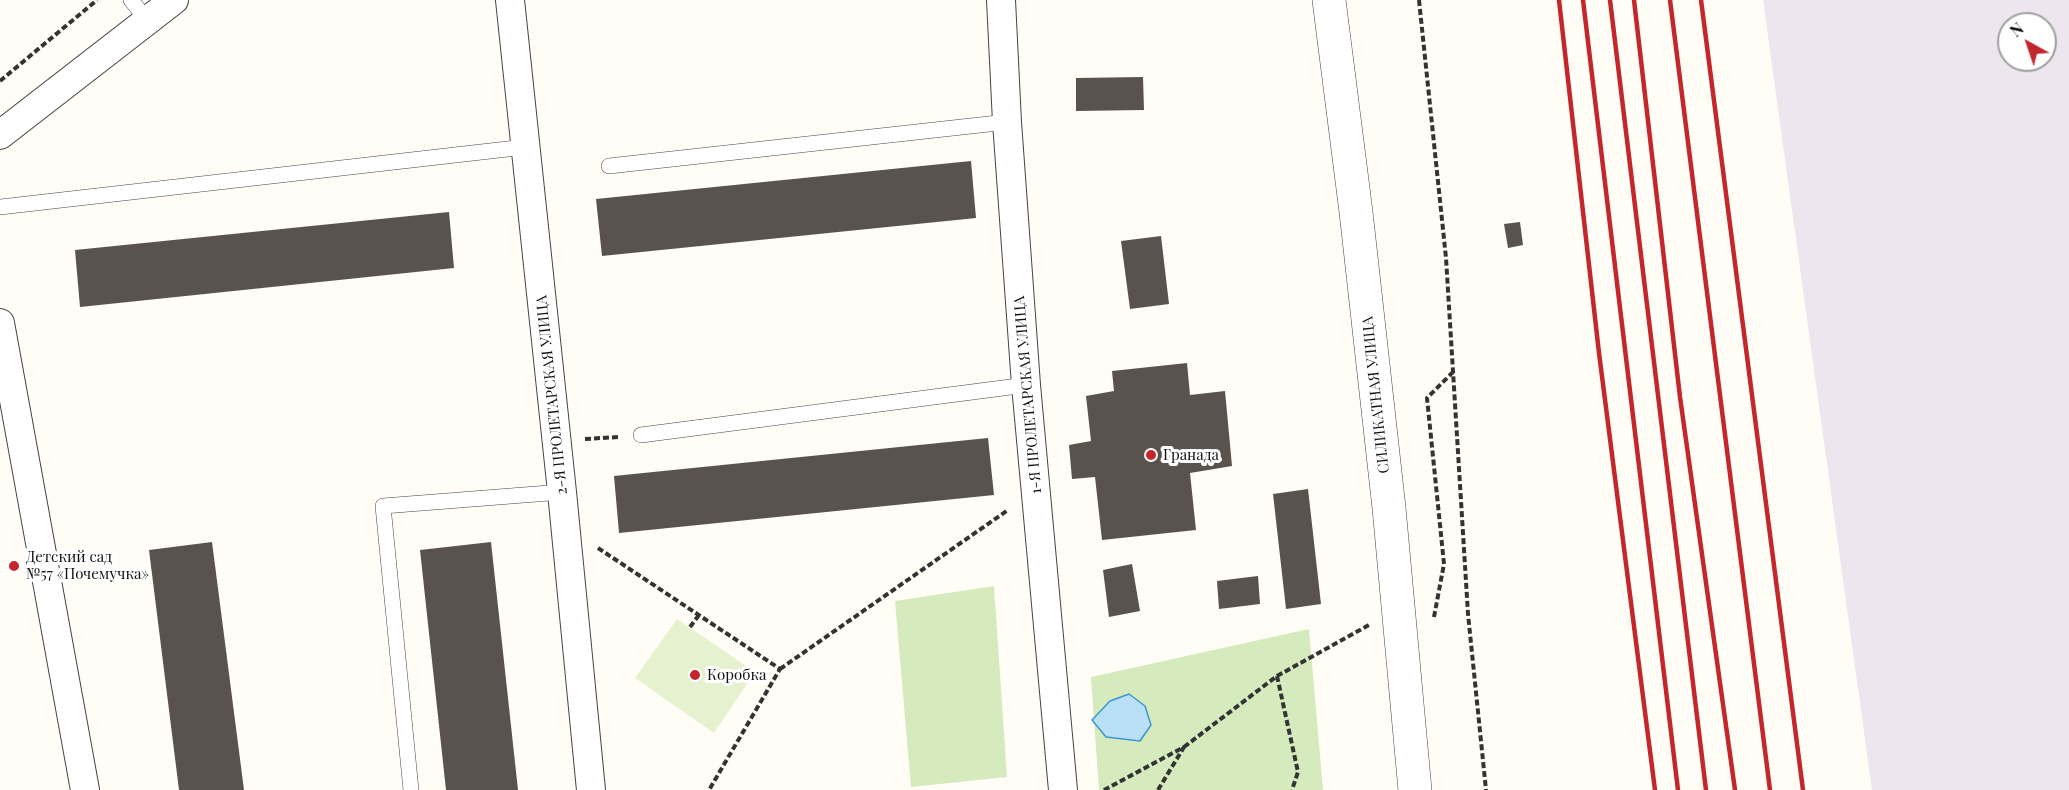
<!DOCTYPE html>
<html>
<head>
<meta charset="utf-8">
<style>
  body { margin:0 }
  #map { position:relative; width:2069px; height:790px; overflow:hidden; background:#fffdf5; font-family:"Playfair Display",serif }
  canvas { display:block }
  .north { position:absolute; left:1997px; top:12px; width:60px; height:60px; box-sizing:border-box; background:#fff; border:2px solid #a0a0a0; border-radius:50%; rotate:320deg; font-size:16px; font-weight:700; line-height:24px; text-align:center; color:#111 }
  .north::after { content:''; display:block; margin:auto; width:21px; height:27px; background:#c4262e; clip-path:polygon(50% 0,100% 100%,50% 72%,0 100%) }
</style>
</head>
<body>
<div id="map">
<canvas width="2069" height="790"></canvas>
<div class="north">N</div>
</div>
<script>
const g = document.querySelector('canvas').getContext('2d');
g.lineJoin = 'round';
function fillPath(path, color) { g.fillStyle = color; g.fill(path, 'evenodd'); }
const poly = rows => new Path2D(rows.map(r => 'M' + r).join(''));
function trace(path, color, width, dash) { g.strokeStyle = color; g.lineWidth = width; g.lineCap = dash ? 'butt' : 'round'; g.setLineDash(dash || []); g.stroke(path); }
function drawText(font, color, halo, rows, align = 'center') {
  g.font = font + ' "Playfair Display",serif'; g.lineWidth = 6; g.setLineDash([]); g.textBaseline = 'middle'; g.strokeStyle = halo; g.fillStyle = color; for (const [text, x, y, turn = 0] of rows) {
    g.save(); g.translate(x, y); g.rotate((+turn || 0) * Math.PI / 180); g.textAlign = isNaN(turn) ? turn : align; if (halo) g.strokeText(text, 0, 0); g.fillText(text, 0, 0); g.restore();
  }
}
const industrial = poly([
  [1763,0,2069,0,2069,790,1872,790],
  [2009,24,2045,24,2045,60,2009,60]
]);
const green = poly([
  [994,586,1007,777,911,787,895,601],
  [1309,629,1323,790,1099,790,1091,677]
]);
const pitch = poly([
  [677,619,755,672,714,733,635,678]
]);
const water = poly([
  [1129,694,1145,706,1151,725,1140,741,1106,737,1092,720,1110,701,1129,694]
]);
const building = poly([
  [1143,77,1144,110,1076,111,1076,78],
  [971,161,976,218,602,256,596,199],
  [449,212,454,268,80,307,75,250],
  [1520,222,1523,245,1508,248,1504,224],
  [1161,236,1169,304,1130,309,1121,241],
  [1187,363,1190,395,1225,391,1232,466,1190,473,1196,530,1102,540,1095,477,1072,479,1069,445,1091,441,1086,396,1114,391,1112,371],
  [988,438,994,495,619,533,614,476],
  [1308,489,1321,604,1286,609,1273,494],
  [212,542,244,790,179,790,149,550],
  [491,542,518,790,446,790,420,550],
  [1132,564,1140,611,1109,617,1103,570],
  [1258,576,1260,604,1219,609,1217,581]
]);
const path = poly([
  [1419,0,1446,258,1468,614,1486,790],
  [0,81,97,0],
  [585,439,619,437],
  [598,548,780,669,709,790],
  [1434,617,1444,564,1427,398,1453,372],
  [690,627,699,615],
  [780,669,1008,510],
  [1277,676,1298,772,1292,790],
  [1184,747,1277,676,1369,625],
  [1104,790,1184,747,1158,790]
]);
const service = poly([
  [131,0,147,20],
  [609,166,1007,122],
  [0,207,525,147],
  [641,435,1026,385],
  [411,790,383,506,562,492]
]);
const minor = poly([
  [510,0,562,492,591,790],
  [1001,0,1007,122,1026,385,1063,790],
  [0,135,174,0],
  [0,323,85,790]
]);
const tertiary = poly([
  [1329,0,1356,212,1389,508,1415,790]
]);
const rail = poly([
  [1559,0,1599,353,1655,790],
  [1583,0,1678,790],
  [1610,0,1706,790],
  [1634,0,1680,397,1735,790],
  [1670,0,1770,790],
  [1701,0,1803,790]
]);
const markers = [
  [1151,455,6,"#c4262e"],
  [14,566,6,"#c4262e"],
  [695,675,6,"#c4262e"]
];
const streetNames = [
  ["2-Я ПРОЛЕТАРСКАЯ УЛИЦА",552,395,-96],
  ["1-Я ПРОЛЕТАРСКАЯ УЛИЦА",1028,395,-95],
  ["СИЛИКАТНАЯ УЛИЦА",1376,395,-96]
];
const poiNames = [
  ["Гранада",1163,455],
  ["Детский сад",26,557],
  ["№57 «Почемучка»",26,574],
  ["Коробка",707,675]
];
fillPath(industrial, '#eee6ef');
fillPath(green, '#d5ebbd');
fillPath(pitch, '#e6f2cf');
fillPath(water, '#b9e0f7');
trace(water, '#3f96cf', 1.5);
fillPath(building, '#5a524d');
trace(service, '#444', 16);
trace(minor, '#444', 30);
trace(tertiary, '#444', 34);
trace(path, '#333', 4, [6, 3]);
trace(service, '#fff', 15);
trace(minor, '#fff', 28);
trace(tertiary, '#fff', 33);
trace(rail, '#c4262e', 4.5);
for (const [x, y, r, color] of markers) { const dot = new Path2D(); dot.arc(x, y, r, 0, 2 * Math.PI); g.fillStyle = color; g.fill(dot); trace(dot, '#fff', 2); }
drawText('15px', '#111', '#fff', streetNames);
drawText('15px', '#111', '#fff', poiNames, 'left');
</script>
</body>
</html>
